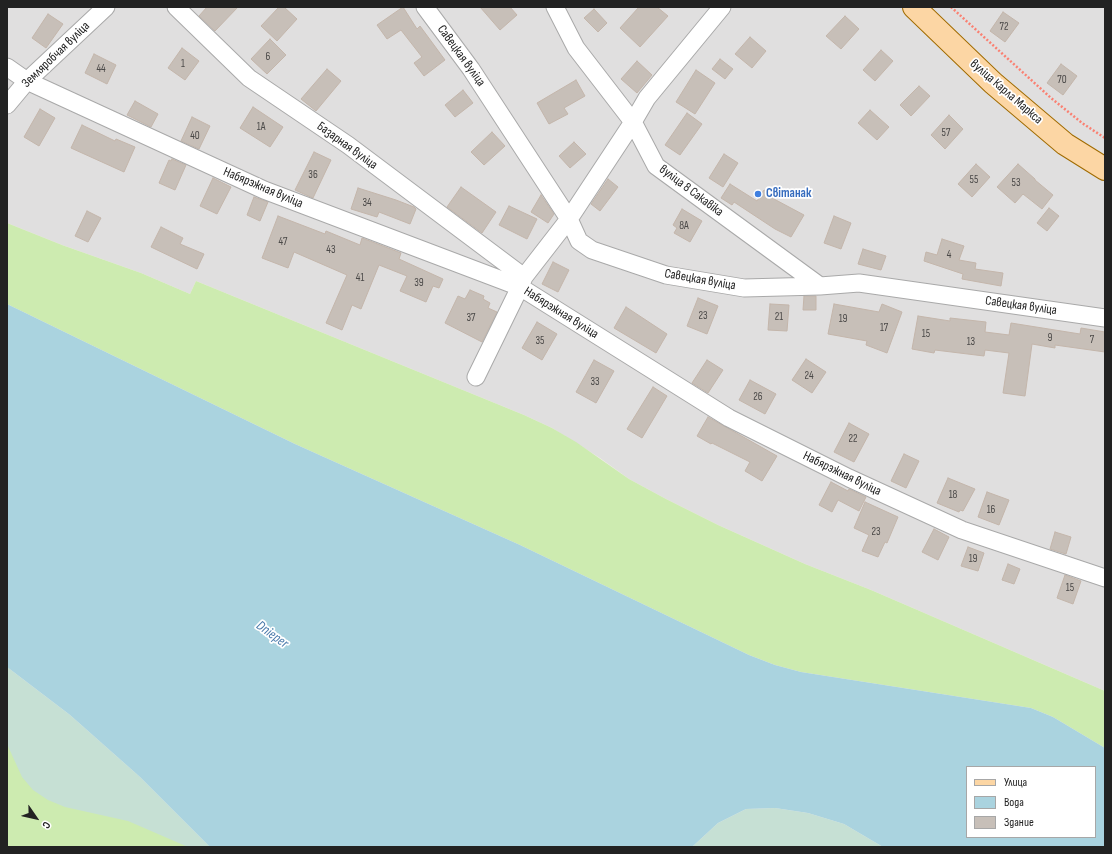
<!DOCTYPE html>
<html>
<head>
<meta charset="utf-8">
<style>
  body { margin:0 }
  #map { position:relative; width:1112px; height:854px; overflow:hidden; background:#f2efe9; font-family:"Sofia Sans Condensed",sans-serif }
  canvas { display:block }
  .frame { position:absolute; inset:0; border:8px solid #222; pointer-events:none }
  .legend { position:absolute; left:966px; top:766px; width:130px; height:72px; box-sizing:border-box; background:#fff; border:1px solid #a7a7a7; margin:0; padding:5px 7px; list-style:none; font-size:12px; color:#222 }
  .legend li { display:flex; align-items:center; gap:8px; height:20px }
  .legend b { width:20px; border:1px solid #a7a7a7 }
  .north { position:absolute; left:16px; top:798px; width:40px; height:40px; -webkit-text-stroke:3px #fff; paint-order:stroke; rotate:124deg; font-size:11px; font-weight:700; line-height:16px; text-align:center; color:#222 }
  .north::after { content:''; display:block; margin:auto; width:14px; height:18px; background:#222; clip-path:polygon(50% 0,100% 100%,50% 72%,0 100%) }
</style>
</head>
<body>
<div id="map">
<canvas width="1112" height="854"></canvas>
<div class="frame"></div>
<ul class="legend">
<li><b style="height:5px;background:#fcd6a4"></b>Улица</li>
<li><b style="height:11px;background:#aad3df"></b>Вода</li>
<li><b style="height:11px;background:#c7bfb8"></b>Здание</li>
</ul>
<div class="north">С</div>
</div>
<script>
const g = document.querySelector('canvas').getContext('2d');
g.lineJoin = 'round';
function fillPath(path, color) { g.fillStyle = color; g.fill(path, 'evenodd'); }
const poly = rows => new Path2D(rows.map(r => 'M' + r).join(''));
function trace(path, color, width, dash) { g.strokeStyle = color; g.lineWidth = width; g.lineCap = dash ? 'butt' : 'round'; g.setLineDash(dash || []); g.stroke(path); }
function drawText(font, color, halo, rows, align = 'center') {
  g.font = font + ' "Sofia Sans Condensed",sans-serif'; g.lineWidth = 3.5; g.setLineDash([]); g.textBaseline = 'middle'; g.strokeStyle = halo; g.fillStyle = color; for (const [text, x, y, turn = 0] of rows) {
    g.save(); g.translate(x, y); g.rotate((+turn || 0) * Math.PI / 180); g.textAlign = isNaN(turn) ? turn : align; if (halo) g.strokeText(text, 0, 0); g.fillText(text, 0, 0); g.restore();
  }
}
const residential = poly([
  [7,7,1105,7,1105,691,871,590,805,564,718,525,666,499,629,479,600,458,552,428,524,415,196,281,190,294,141,273,62,245,7,223]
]);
const grass = poly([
  [7,223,62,245,141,273,190,294,196,281,524,415,552,428,576,442,629,479,666,499,718,525,805,564,871,590,1105,691,1105,748,1053,717,1031,708,801,672,775,665,749,655,520,545,295,444,7,304],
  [7,667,210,847,7,847]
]);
const wetland = poly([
  [7,667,70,715,140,777,210,847,188,847,128,821,65,807,48,800,33,790,22,777,7,744],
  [775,808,808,813,844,824,883,847,692,847,718,823,746,809]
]);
const water = poly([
  [7,304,295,444,520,545,749,655,775,665,801,672,1031,708,1053,717,1105,748,1105,847,883,847,844,824,808,813,775,808,746,809,718,823,692,847,210,847,140,777,70,715,7,667],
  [967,767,1095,767,1095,837,967,837]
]);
const building = poly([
  [207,7,238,7,215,31,199,16,207,7],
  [279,7,284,7,297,19,277,41,261,26,279,7],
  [403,7,417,29,420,26,445,60,424,76,414,63,422,57,401,30,387,39,377,25,403,7],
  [480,7,510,7,517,15,500,30,480,7],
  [639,7,657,7,668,16,640,47,620,28,639,7],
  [594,9,607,23,598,32,584,18,594,9],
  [1003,12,1019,23,1005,42,990,31,1003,12],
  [48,14,63,24,46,48,32,38,48,14],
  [845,16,859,29,841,49,826,36,845,16],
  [750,37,766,51,752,68,735,54,750,37],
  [270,39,286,55,267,74,251,59,270,39],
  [182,48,199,61,185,80,168,68,182,48],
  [881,50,893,61,875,81,863,70,881,50],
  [94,54,116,65,107,84,85,73,94,54],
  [720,59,733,69,725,79,712,69,720,59],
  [637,61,652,75,637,93,621,79,637,61],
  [1061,64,1077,76,1063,95,1047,83,1061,64],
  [327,69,341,81,316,111,301,99,327,69],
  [696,70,715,83,695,114,676,102,696,70],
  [576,80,585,96,564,108,568,114,549,124,537,103,576,80],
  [919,86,930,96,911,116,900,105,919,86],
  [463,90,473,103,455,117,445,105,463,90],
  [135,101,158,114,151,127,127,115,135,101],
  [253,107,283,127,270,147,240,128,253,107],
  [40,109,55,118,39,146,24,137,40,109],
  [870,110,889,127,877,140,858,123,870,110],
  [687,113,702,124,680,155,665,145,687,113],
  [949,115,963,129,945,149,931,135,949,115],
  [192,117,210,126,199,149,181,141,192,117],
  [82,125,115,141,116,139,135,147,124,172,71,148,82,125],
  [492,132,505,146,484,165,471,152,492,132],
  [574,142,586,154,570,168,559,156,574,142],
  [314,152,331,160,313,198,295,190,314,152],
  [724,154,738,163,723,187,709,178,724,154],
  [172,159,186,165,175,190,159,183,169,160,171,161,172,159],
  [976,164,990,177,972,197,958,184,976,164],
  [1018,164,1035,179,1035,180,1053,195,1042,209,1023,194,1015,203,997,187,1018,164],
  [213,178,231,187,217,214,200,206,213,178],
  [608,179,618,187,600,211,591,204,608,179],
  [730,184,757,201,764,190,775,197,774,199,804,215,791,237,775,229,734,202,732,205,721,198,730,184],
  [461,187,496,212,482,233,447,207,461,187],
  [358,188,396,200,414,207,416,209,410,224,379,212,377,217,351,209,358,188],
  [541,195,554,214,548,223,531,212,541,195],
  [254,197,268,202,260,221,247,215,254,197],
  [509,206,537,219,527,239,499,225,509,206],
  [1049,208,1059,216,1047,231,1037,223,1049,208],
  [682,209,702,221,690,242,674,233,677,228,673,225,682,209],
  [87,211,101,218,88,242,75,236,87,211],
  [278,216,325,234,326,231,360,245,362,238,401,253,399,259,443,279,439,288,433,286,426,302,400,291,407,276,379,265,361,309,352,305,342,330,326,323,347,275,294,252,288,268,262,258,278,216],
  [834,216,851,223,841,249,824,243,834,216],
  [161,227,183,238,180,244,204,254,197,269,151,247,161,227],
  [942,239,964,246,959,260,976,263,975,269,1003,273,1001,286,962,279,963,274,924,261,926,252,937,255,942,239],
  [863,249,886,256,881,270,858,264,863,249],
  [553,262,569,270,558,292,542,284,553,262],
  [470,290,484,296,483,299,490,303,488,308,497,312,482,342,445,323,458,296,465,299,470,290],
  [804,296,816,296,816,310,803,310,804,296],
  [698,298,718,306,707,334,687,326,698,298],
  [770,304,789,305,787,331,768,330,770,304],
  [834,304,879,312,882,304,902,312,887,353,866,345,867,341,828,334,834,304],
  [626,307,667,334,656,353,614,328,626,307],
  [918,316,950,321,950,318,986,322,985,332,1009,335,1011,323,1080,334,1081,328,1105,332,1105,352,1055,345,1055,348,1032,344,1025,396,1003,393,1009,353,985,350,984,356,935,350,934,353,912,349,918,316],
  [537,322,557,334,542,360,522,348,537,322],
  [806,359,826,372,812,393,792,380,806,359],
  [594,360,614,371,596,403,576,392,594,360],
  [707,360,723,370,708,393,692,383,707,360],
  [750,380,776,394,765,414,739,400,750,380],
  [653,387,667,396,642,438,627,429,653,387],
  [708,417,777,456,762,481,745,471,750,462,712,443,711,444,697,436,708,417],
  [849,423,869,434,854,462,834,452,849,423],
  [904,454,919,461,906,488,891,481,904,454],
  [948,478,975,489,963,511,960,510,959,512,937,503,948,478],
  [831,482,848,491,849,489,866,497,859,511,838,500,832,512,819,505,831,482],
  [987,492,1009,500,999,525,978,517,987,492],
  [865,502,898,517,887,543,885,542,878,557,862,551,869,535,854,528,865,502],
  [934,529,949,537,938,560,922,552,934,529],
  [1055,532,1071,537,1066,554,1050,549,1055,532],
  [968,547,984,553,978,571,961,566,968,547],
  [1008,564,1020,569,1014,584,1002,580,1008,564],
  [1065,575,1081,581,1073,604,1057,598,1065,575]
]);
const path = poly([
  [951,7,1051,98,1082,123,1105,138]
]);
const minor = poly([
  [176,7,249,78,348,145,524,277],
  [425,7,471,69,569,219,579,241,592,250,666,275,744,288,820,286,859,283,1105,318],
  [555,7,576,48,633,122,656,166,820,286],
  [7,67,27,81,264,190,520,287,729,418,849,478,962,530,1105,578],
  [7,105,27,81,106,7],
  [476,377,520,287,524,277,569,219,633,122,647,98,722,7]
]);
const major = poly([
  [914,7,993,83,1065,144,1105,169]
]);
const markers = [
  [758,194,4,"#3f7fe0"]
];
const numberNames = [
  ["72",1004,27],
  ["6",268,57],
  ["1",183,64],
  ["44",101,69],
  ["70",1062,80],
  ["1А",261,127],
  ["57",946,133],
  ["40",195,136],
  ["36",313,175],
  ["55",974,180],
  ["53",1016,183],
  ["34",367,203],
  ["8А",684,226],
  ["47",283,242],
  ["43",331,250],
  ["4",949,255],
  ["41",360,278],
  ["39",419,283],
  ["23",703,316],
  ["21",779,317],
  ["37",471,318],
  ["19",843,319],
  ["17",884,328],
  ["15",926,334],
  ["9",1050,338],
  ["7",1092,340],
  ["35",540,341],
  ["13",971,342],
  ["24",809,376],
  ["33",595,382],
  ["26",758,397],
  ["22",853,439],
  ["18",953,495],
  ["16",991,510],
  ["23",876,532],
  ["19",973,559],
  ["15",1070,588]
];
const streetNames = [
  ["Земляробчая вуліца",56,55,-44],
  ["Савецкая вуліца",461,56,54],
  ["вуліца Карла Маркса",1006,92,41],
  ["Базарная вуліца",347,146,36],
  ["Набярэжная вуліца",263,188,23],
  ["вуліца 8 Сакавіка",691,191,37],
  ["Савецкая вуліца",700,280,10],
  ["Савецкая вуліца",1021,306,8],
  ["Набярэжная вуліца",561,313,32],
  ["Набярэжная вуліца",842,474,26]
];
const shopNames = [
  ["Світанак",766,194]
];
const waterNames = [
  ["Dnieper",272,635,36]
];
fillPath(residential, '#e0dfdf');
fillPath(grass, '#cdebb0');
fillPath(wetland, '#c6e0d4');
fillPath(water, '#aad3df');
fillPath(building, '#c7bfb8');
trace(building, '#c4b6ab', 1);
trace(minor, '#a9a9a9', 19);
trace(major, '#a06b00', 24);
trace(path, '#fa8072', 2.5, [2, 2]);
trace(minor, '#fff', 17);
trace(major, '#fcd6a4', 22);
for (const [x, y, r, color] of markers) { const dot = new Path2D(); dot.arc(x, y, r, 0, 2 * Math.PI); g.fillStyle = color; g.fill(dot); trace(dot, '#fff', 1.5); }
drawText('11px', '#4b4948', null, numberNames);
drawText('13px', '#222', '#fff', streetNames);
drawText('bold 13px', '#366cbe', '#fff', shopNames, 'left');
drawText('italic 14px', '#4a7aab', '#fff', waterNames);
</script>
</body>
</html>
